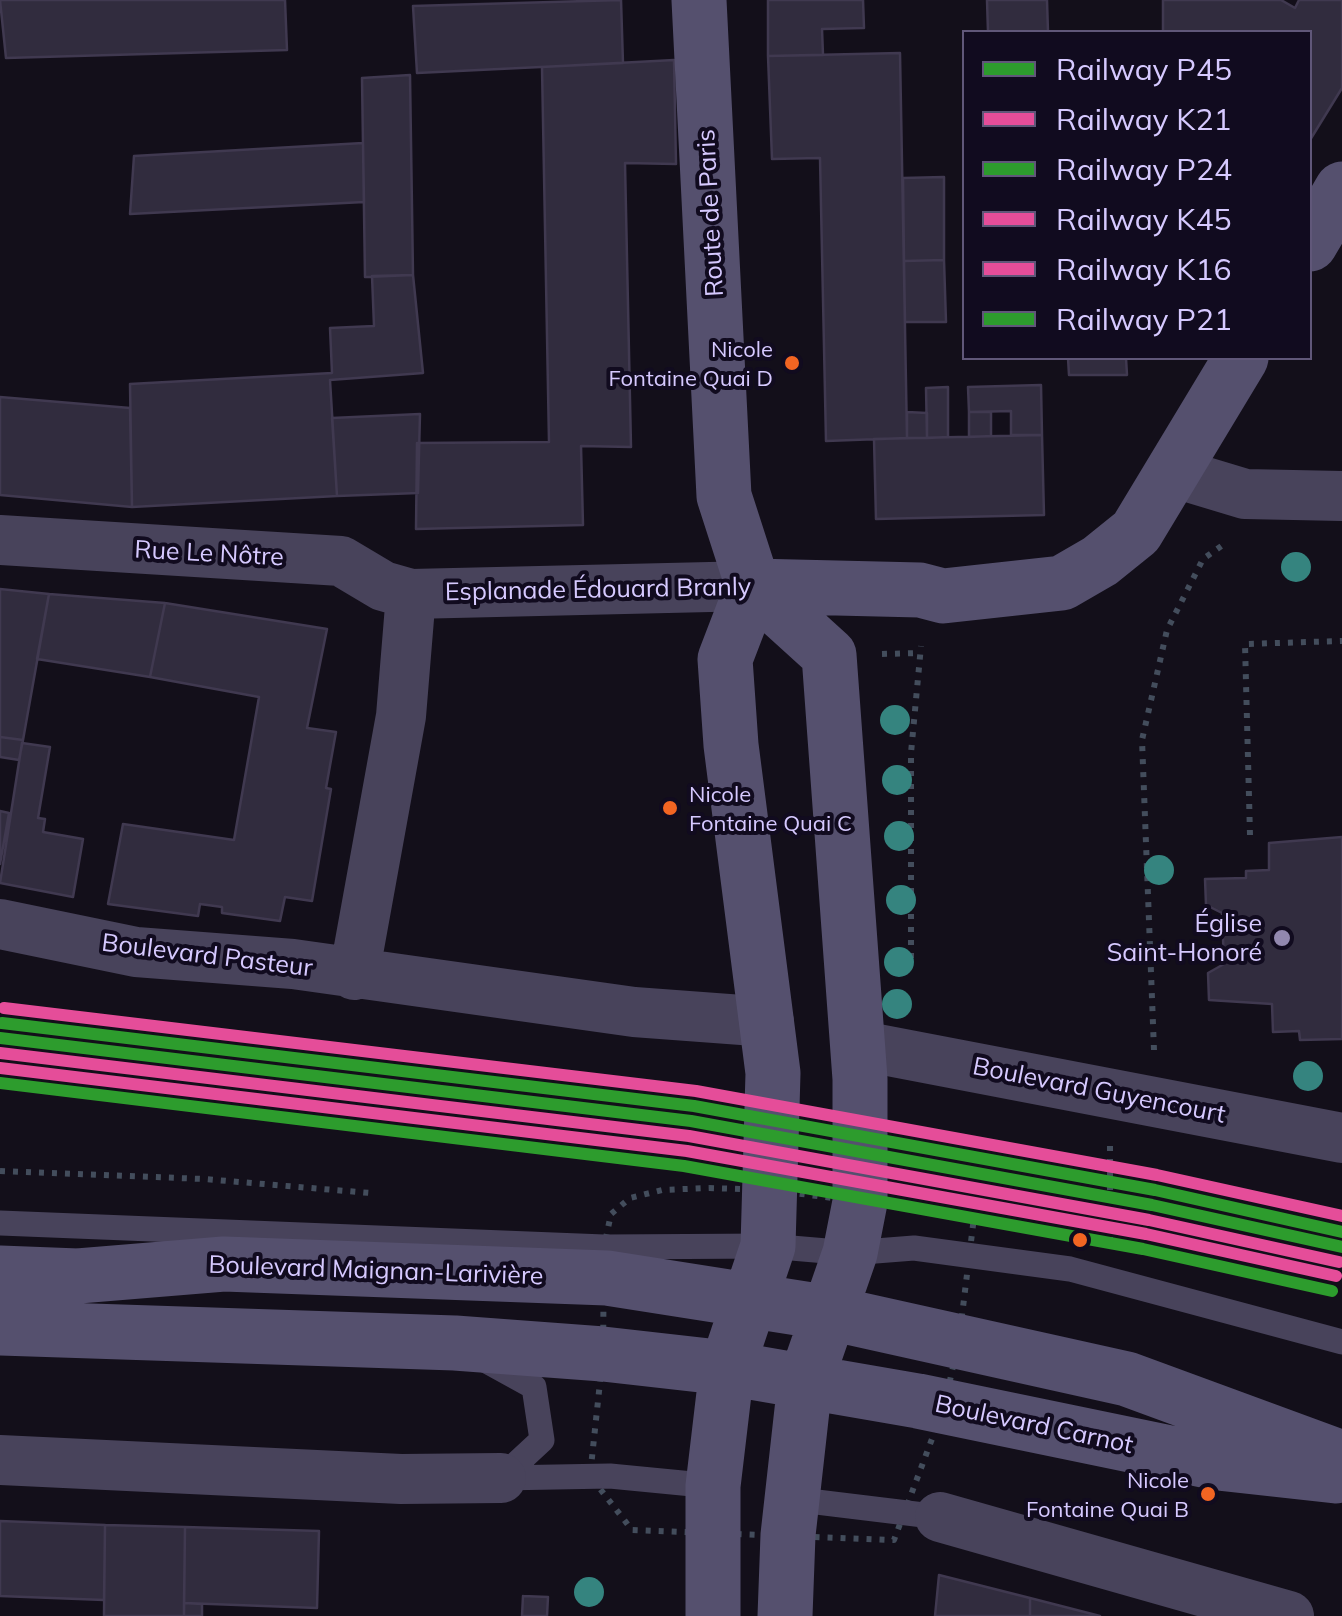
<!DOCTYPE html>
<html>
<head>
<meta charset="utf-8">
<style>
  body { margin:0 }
  #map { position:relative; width:1342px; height:1616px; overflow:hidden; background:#130f1a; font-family:Mulish,sans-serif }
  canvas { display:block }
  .legend { position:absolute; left:962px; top:30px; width:350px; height:330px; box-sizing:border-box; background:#110b1f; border:2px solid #605779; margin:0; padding:12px 18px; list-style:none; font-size:30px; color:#d6c9ff }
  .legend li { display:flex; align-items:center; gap:20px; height:50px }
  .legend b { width:50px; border:2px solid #605779 }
</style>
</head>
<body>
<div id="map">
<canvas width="1342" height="1616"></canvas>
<ul class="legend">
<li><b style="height:12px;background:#2d9c2d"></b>Railway P45</li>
<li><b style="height:12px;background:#e54d99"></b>Railway K21</li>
<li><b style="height:12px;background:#2d9c2d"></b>Railway P24</li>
<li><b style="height:12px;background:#e54d99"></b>Railway K45</li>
<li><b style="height:12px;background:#e54d99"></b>Railway K16</li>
<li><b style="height:12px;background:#2d9c2d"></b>Railway P21</li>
</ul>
</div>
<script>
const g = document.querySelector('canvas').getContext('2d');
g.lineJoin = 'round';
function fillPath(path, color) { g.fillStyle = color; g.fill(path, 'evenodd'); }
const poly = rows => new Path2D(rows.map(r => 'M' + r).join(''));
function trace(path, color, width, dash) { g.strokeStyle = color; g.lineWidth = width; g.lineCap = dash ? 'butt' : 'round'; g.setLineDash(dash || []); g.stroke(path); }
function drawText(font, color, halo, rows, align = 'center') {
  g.font = font + ' Mulish,sans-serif'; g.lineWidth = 8; g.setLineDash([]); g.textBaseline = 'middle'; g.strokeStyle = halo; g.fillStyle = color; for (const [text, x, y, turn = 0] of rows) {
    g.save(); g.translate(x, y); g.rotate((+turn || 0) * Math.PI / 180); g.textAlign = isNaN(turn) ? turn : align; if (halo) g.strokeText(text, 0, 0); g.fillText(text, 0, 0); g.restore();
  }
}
const building = poly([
  [0,0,285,0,287,50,6,58,0,0],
  [621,0,623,63,417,73,413,6,621,0],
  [768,0,863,0,864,28,822,29,823,55,768,56,768,0],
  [987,0,1047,0,1048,32,988,32,987,0],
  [1163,0,1281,0,1295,8,1299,0,1342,0,1342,88,1310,140,1310,32,1163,32,1163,0],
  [900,53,907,438,826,441,820,158,772,159,768,56,900,53],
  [674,60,676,164,625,163,631,447,581,446,583,525,416,529,417,443,549,442,542,67,674,60],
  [410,75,413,275,365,277,362,78,410,75],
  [363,143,364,202,130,214,134,156,363,143],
  [944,177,944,260,904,261,903,178,944,177],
  [944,260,946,322,905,322,904,261,944,260],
  [413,275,423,373,330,380,337,496,132,507,130,384,332,373,330,328,374,326,372,276,413,275],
  [1068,358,1126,358,1127,375,1069,375,1068,358],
  [1041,385,1042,435,1011,435,1011,411,969,412,968,387,1041,385],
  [948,387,948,437,927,438,926,388,948,387],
  [0,397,130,408,132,507,0,495,0,397],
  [907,412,927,413,927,438,907,438,907,412],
  [969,412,991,412,991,436,969,437,969,412],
  [420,414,418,493,337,496,332,418,420,414],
  [1042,435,1044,515,876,519,874,439,1042,435],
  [0,589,49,594,23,740,0,737,0,589],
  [49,594,165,603,150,677,37,659,49,594],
  [165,603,327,629,307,728,336,732,326,788,331,789,312,901,285,897,280,921,222,913,222,907,200,904,198,916,108,904,123,824,234,840,259,697,150,677,165,603],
  [0,737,23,740,19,760,0,757,0,737],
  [22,743,50,747,38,818,45,819,43,832,83,839,73,897,0,883,22,743],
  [0,811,9,813,0,864,0,811],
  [1342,837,1342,1039,1300,1040,1299,1031,1273,1032,1272,1004,1209,1000,1208,973,1224,964,1222,913,1206,905,1205,879,1246,878,1246,871,1269,870,1269,843,1342,837],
  [0,1521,105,1525,104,1600,0,1596,0,1521],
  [105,1525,185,1527,184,1616,104,1616,105,1525],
  [185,1527,319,1531,317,1608,184,1603,185,1527],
  [939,1575,1030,1598,1030,1616,935,1616,939,1575],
  [523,1596,548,1597,547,1616,522,1616,523,1596],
  [1030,1598,1100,1616,1030,1616,1030,1598],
  [184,1603,202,1604,202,1616,184,1616,184,1603]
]);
const path = poly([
  [882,654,921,653],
  [1250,835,1245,644,1342,641],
  [911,958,911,753,921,646],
  [1154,1050,1142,740,1167,630,1203,559,1227,542],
  [0,1171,204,1179,370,1193],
  [709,1188,772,1190,974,1217,959,1340,944,1407,894,1540,632,1530,590,1476,603,1354,604,1247,611,1214,630,1198,662,1190,709,1188],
  [1110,1242,1110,1144]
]);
const lane = poly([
  [0,1223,604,1247,768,1246,850,1253,914,1248,1070,1269,1342,1342],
  [485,1360,534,1387,542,1440,501,1478],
  [501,1478,610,1476,713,1486],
  [792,1499,940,1517]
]);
const street = poly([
  [1172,472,1245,494,1342,496],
  [0,540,341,561,383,586,411,594,753,586],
  [0,924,136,952,293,964,634,1012,769,1022],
  [354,975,401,716,411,594],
  [857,1045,1342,1138],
  [0,1460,401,1479,501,1478],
  [940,1517,1289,1616]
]);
const secondary = poly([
  [699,0,724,496,753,586,725,659,731,745,773,1073,768,1246,727,1368,713,1486,713,1616],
  [1310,244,1342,189],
  [753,586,829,655,860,1079,860,1202,850,1253,805,1383,788,1535,785,1616],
  [753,586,920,590,943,596,1062,583,1100,561,1136,532,1241,358],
  [0,1273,78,1276,224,1264,607,1278,830,1313,1127,1379,1342,1458],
  [0,1328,455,1343,603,1354,727,1368,918,1401,1218,1463,1336,1476]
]);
const rail1 = poly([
  [0,1038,691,1121,1152,1205,1342,1247]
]);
const rail2 = poly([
  [0,1053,689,1136,1149,1220,1339,1262]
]);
const rail3 = poly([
  [2,1023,694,1106,1155,1190,1342,1232]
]);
const rail4 = poly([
  [0,1068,687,1151,1146,1234,1336,1276]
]);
const rail5 = poly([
  [4,1008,696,1091,1157,1175,1342,1216]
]);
const rail6 = poly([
  [0,1083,684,1166,1143,1249,1332,1291]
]);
const trees = [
  [1296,567],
  [895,720],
  [897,780],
  [899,836],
  [1159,870],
  [901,900],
  [899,962],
  [897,1004],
  [1308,1076],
  [589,1592]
];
const markers = [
  [792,363,9,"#f26522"],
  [670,808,9,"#f26522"],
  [1282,938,10,"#9288af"],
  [1080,1240,9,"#f26522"],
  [1208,1494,9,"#f26522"]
];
const busNames = [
  ["Nicole",773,350],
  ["Fontaine Quai D",773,379],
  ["Nicole",689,795,"left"],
  ["Fontaine Quai C",689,824,"left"],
  ["Nicole",1189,1481],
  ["Fontaine Quai B",1189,1510]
];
const streetNames = [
  ["Route de Paris",711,213,-93],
  ["Rue Le Nôtre",209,554,3],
  ["Esplanade Édouard Branly",598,590,-1],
  ["Boulevard Pasteur",207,956,7],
  ["Boulevard Guyencourt",1099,1091,11],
  ["Boulevard Maignan-Larivière",376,1271,2],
  ["Boulevard Carnot",1034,1425,12]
];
const poiNames = [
  ["Église",1262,924],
  ["Saint-Honoré",1262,953]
];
fillPath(building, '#312c3e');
trace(building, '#403950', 2.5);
trace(path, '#434d5c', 6, [5, 8]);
trace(lane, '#48435b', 25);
trace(street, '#48435b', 50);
trace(secondary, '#55506e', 55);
trace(rail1, '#2d9c2d', 12);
trace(rail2, '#e54d99', 12);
trace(rail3, '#2d9c2d', 12);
trace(rail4, '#e54d99', 12);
trace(rail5, '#e54d99', 12);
trace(rail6, '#2d9c2d', 12);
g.fillStyle = '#35847f';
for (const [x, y] of trees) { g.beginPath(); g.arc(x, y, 15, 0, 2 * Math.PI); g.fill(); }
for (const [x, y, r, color] of markers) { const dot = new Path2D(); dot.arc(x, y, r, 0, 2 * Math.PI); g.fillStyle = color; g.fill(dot); trace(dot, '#110b1f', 4); }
drawText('22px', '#d6c9ff', '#110b1f', busNames, 'right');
drawText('25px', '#d6c9ff', '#110b1f', streetNames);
drawText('25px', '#d6c9ff', '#110b1f', poiNames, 'right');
</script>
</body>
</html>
